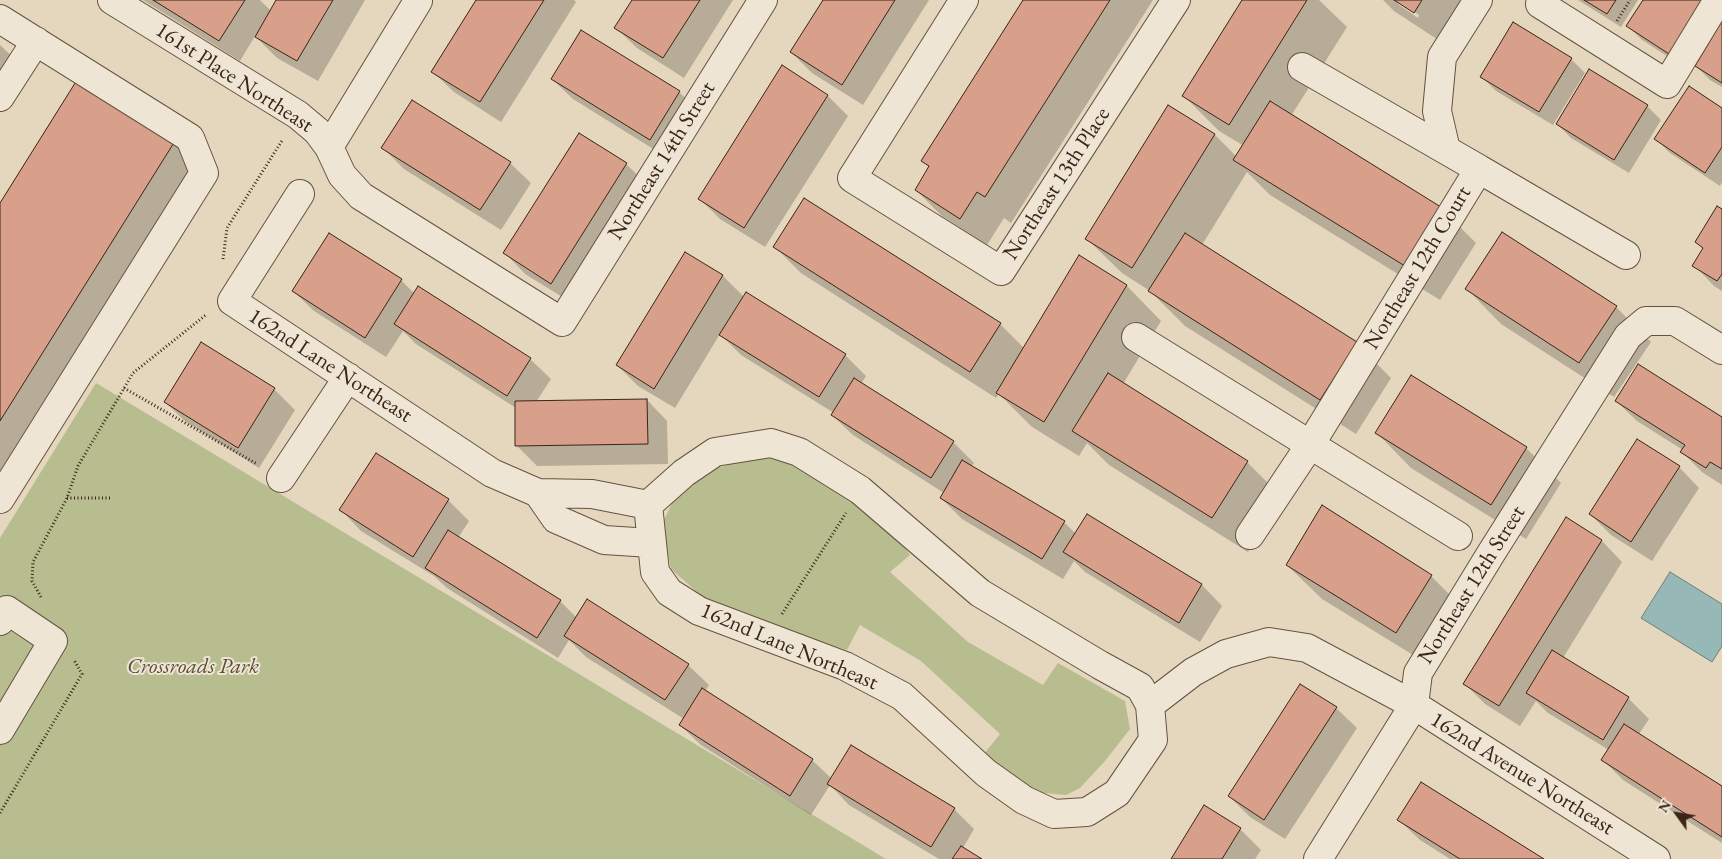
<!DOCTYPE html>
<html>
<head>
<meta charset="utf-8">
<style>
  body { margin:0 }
  #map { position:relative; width:1722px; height:859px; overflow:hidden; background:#e5d7be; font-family:"EB Garamond",serif }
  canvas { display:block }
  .north { position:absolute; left:1652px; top:789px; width:50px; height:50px; -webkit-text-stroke:4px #eee5d5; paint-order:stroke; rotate:302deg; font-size:14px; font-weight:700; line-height:20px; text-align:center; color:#3b2516 }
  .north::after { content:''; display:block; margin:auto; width:18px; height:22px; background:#3b2516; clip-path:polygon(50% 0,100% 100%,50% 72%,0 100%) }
</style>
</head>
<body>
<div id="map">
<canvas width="1722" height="859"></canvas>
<div class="north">N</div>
</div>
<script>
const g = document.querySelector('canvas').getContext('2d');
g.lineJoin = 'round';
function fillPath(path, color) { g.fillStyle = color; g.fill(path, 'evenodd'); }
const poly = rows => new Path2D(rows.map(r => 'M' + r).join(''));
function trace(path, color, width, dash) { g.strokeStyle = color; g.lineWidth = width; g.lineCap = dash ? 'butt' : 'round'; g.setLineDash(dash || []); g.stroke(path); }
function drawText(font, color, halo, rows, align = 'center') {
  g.font = font + ' "EB Garamond",serif'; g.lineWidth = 4; g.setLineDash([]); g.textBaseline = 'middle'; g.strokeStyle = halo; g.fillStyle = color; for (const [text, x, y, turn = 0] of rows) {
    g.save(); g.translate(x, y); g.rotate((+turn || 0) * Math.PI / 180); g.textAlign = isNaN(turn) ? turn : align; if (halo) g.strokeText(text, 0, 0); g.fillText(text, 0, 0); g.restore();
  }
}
const green = poly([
  [96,383,886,859,0,859,0,538],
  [760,455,794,465,857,505,902,544,910,555,890,572,968,642,1043,685,1058,663,1125,701,1130,729,1105,761,1080,788,1066,795,1033,792,1018,782,984,754,1000,734,921,661,860,625,847,650,747,619,705,599,671,569,662,524,678,491,708,471]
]);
const water = poly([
  [1670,572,1722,604,1722,646,1712,662,1641,618,1670,572]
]);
const shadow = poly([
  [143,0,260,0,271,11,278,0,365,0,318,81,277,58,255,36,240,61],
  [478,0,574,0,576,2,501,122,454,92,433,72],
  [633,0,733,0,684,78,637,48,616,28],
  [824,0,929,0,863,105,812,73,791,52],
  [1025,0,1153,0,1011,223,1004,218,987,245,942,216,916,190,930,168,923,161],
  [1244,0,1319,0,1347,27,1291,116,1441,208,1476,243,1440,300,1270,195,1247,172,1202,245,1356,343,1391,378,1356,434,1185,326,1150,291,1122,273,1087,239,1214,134,1237,157,1244,146,1219,131,1184,96],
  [1383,0,1480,0,1449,47,1394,11],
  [1398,1,1419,15,1418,18,1398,4],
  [1578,0,1638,0,1621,27],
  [1645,0,1684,67,1642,40,1628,26],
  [1722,24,1722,87,1710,80,1696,66],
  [582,31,679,92,700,113,671,160,573,99,552,79],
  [0,45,19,63,0,93],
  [1571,59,1585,73,1553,125,1496,91,1482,77],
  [782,67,828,96,848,116,765,247,720,219,699,198],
  [1590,71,1647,106,1661,120,1629,173,1571,138,1557,124],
  [1722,110,1722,182,1720,186,1670,153,1656,139],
  [175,142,201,169,0,488,0,206],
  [383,148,510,163,531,183,501,230,404,169],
  [626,164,647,184,572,303,525,274,505,253],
  [1722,210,1722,291,1714,286,1694,265,1704,250,1696,242],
  [330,234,401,280,415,294,530,359,551,379,536,402,647,400,667,421,668,464,537,466,516,445,516,408,416,344,403,331,386,357,314,311,293,291],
  [775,247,1000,324,1024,348,1080,257,1127,286,1161,321,1123,384,1247,462,1282,497,1248,552,1109,465,1087,443,1079,456,1032,427,999,394,996,398,801,273],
  [686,254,723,276,744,297,845,355,866,376,861,384,953,442,974,463,971,467,1064,522,1076,534,1087,516,1202,585,1222,606,1200,642,1085,572,1074,561,1063,579,962,519,941,498,944,493,853,435,832,415,834,413,741,355,720,334,675,408,638,386,617,365],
  [1467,289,1616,307,1651,342,1614,397,1501,324],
  [201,344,274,389,295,410,259,468,186,422,165,402],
  [1412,377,1526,448,1561,483,1526,539,1411,468,1377,433],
  [1616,401,1722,418,1722,485,1702,472,1682,452,1683,450,1637,421],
  [376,455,448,500,469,521,458,538,560,601,577,618,688,665,709,685,705,691,812,760,832,779,954,809,974,829,963,848,980,859,939,859,849,805,830,785,811,815,701,745,680,725,684,719,586,657,569,640,558,658,447,588,434,576,361,531,341,510],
  [1679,467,1699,488,1652,561,1611,535,1590,514],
  [1566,519,1602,541,1622,562,1563,658,1628,698,1649,719,1639,734,1722,787,1722,843,1623,780,1603,760,1609,750,1548,713,1536,701,1520,726,1485,704,1464,683],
  [1287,565,1431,576,1466,611,1431,666,1322,599],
  [1336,708,1357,728,1285,839,1250,817,1229,796],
  [1399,820,1542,859,1450,859,1420,840],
  [1240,829,1261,850,1255,859,1172,859]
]);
const building = poly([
  [153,0,245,0,219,41,153,0],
  [276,0,333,0,297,61,255,37,276,0],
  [476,0,544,0,480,102,431,72,476,0],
  [632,0,700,0,663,58,614,28,632,0],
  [823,0,895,0,842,85,790,52,823,0],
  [1023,0,1110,0,985,197,977,192,960,219,915,190,929,166,921,161,1023,0],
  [1242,0,1307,0,1229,125,1182,96,1242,0],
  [1394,0,1422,0,1414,13,1394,0],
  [1584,0,1616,0,1607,14,1584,0],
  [1643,0,1704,0,1669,54,1626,26,1643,0],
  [1722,21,1722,83,1695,66,1722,21],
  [1513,22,1572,58,1539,112,1480,77,1513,22],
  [581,30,680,91,650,140,551,79,581,30],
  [782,65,828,95,744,228,698,199,782,65],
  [1589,69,1648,105,1614,160,1556,124,1589,69],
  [77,80,175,141,0,421,0,203,77,80],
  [1689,86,1722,108,1722,147,1705,173,1654,139,1689,86],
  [412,100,511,162,480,210,381,148,412,100],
  [1270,101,1441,207,1405,266,1233,160,1270,101],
  [1168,105,1215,134,1132,268,1085,239,1168,105],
  [579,133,627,163,551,284,503,253,579,133],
  [804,198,1001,323,970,372,773,247,804,198],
  [1717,206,1722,209,1722,274,1717,281,1692,266,1703,248,1695,242,1717,206],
  [1502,232,1617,306,1579,363,1465,289,1502,232],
  [329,233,402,279,365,338,292,291,329,233],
  [1185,233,1357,342,1320,400,1148,291,1185,233],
  [685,252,723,275,654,389,616,365,685,252],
  [1079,255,1127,285,1044,422,996,393,1079,255],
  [418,286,531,358,507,396,394,324,418,286],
  [746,292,846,354,819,397,719,335,746,292],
  [201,342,275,388,238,448,164,402,201,342],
  [1638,364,1722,417,1722,469,1710,462,1706,468,1680,452,1685,445,1615,401,1638,364],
  [1108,373,1248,461,1212,518,1072,431,1108,373],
  [1411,375,1527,447,1491,505,1375,433,1411,375],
  [854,378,954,441,931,478,831,415,854,378],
  [647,399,648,444,515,446,515,401,647,399],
  [1637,439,1680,466,1631,542,1589,514,1637,439],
  [376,453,449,499,413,557,339,510,376,453],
  [962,460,1065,521,1042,559,940,498,962,460],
  [1322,505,1432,575,1396,633,1286,565,1322,505],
  [1087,514,1202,584,1179,623,1063,552,1087,514],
  [1566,517,1602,540,1499,706,1463,684,1566,517],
  [448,530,561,600,537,638,425,568,448,530],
  [587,599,689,664,665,700,564,636,587,599],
  [1552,650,1629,697,1603,740,1526,693,1552,650],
  [1300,684,1337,707,1264,820,1228,796,1300,684],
  [702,688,813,759,790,796,679,725,702,688],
  [1624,724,1722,786,1722,837,1601,760,1624,724],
  [851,745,955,808,931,847,827,784,851,745],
  [1421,782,1544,859,1460,859,1397,820,1421,782],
  [1204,805,1241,828,1222,859,1171,859,1204,805],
  [961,846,982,859,952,859,961,846]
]);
const path = poly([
  [1617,21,1630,0],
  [223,259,227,228,283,139],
  [124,388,257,464],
  [67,498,110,498],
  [41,597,32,581,33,562,67,498,78,466,133,373,207,314],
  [782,614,846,513],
  [0,813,82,674,74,660]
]);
const minor = poly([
  [112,0,298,115,317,131,329,147,342,175,361,196,562,322,763,0],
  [964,0,852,178,1001,271,1176,0],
  [1543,0,1540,4,1667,84,1718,0],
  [0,19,190,138,204,173,0,499],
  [1302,67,1446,150],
  [0,97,36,41],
  [329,147,418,1],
  [1479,169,1626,255],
  [300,194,232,301,492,473,538,493,592,494,648,505],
  [1136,337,1458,536],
  [771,443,799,452,860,490,980,593,1100,665,1140,687,1150,705,1153,740,1117,793,1087,812,1054,814,1024,800,986,773,902,696,845,666,699,611,669,592,655,572,648,505,684,473,715,452,771,443],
  [281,478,348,377],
  [538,493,556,519,604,540,651,543],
  [1250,535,1310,445,1479,169,1446,150,1437,111,1442,57,1478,0],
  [0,621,7,610,53,641,0,730],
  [1150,705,1193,672,1226,654,1269,642,1307,648,1414,705,1656,859],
  [1318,859,1414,705,1418,673,1490,555,1628,336,1646,321,1675,321,1722,350]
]);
const streetNames = [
  ["161st Place Northeast",234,78,33],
  ["Northeast 14th Street",662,161,-58],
  ["Northeast 13th Place",1057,184,-57],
  ["Northeast 12th Court",1418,268,-59],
  ["162nd Lane Northeast",330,366,33],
  ["Northeast 12th Street",1472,585,-58],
  ["162nd Lane Northeast",789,647,23],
  ["162nd Avenue Northeast",1522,774,32]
];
const parkNames = [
  ["Crossroads Park",193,667]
];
fillPath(green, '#b7bd8f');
fillPath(water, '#96b8b6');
trace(water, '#727d76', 1);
fillPath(shadow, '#0003');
fillPath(building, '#d89f8a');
trace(building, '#3b2516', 1);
trace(minor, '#665240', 30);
trace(path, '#3b2516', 3, [1, 2.5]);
trace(minor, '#eee5d5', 28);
drawText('22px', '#3b2516', '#eee5d5', streetNames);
drawText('italic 22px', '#5a4b34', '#eee5d5', parkNames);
</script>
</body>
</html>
